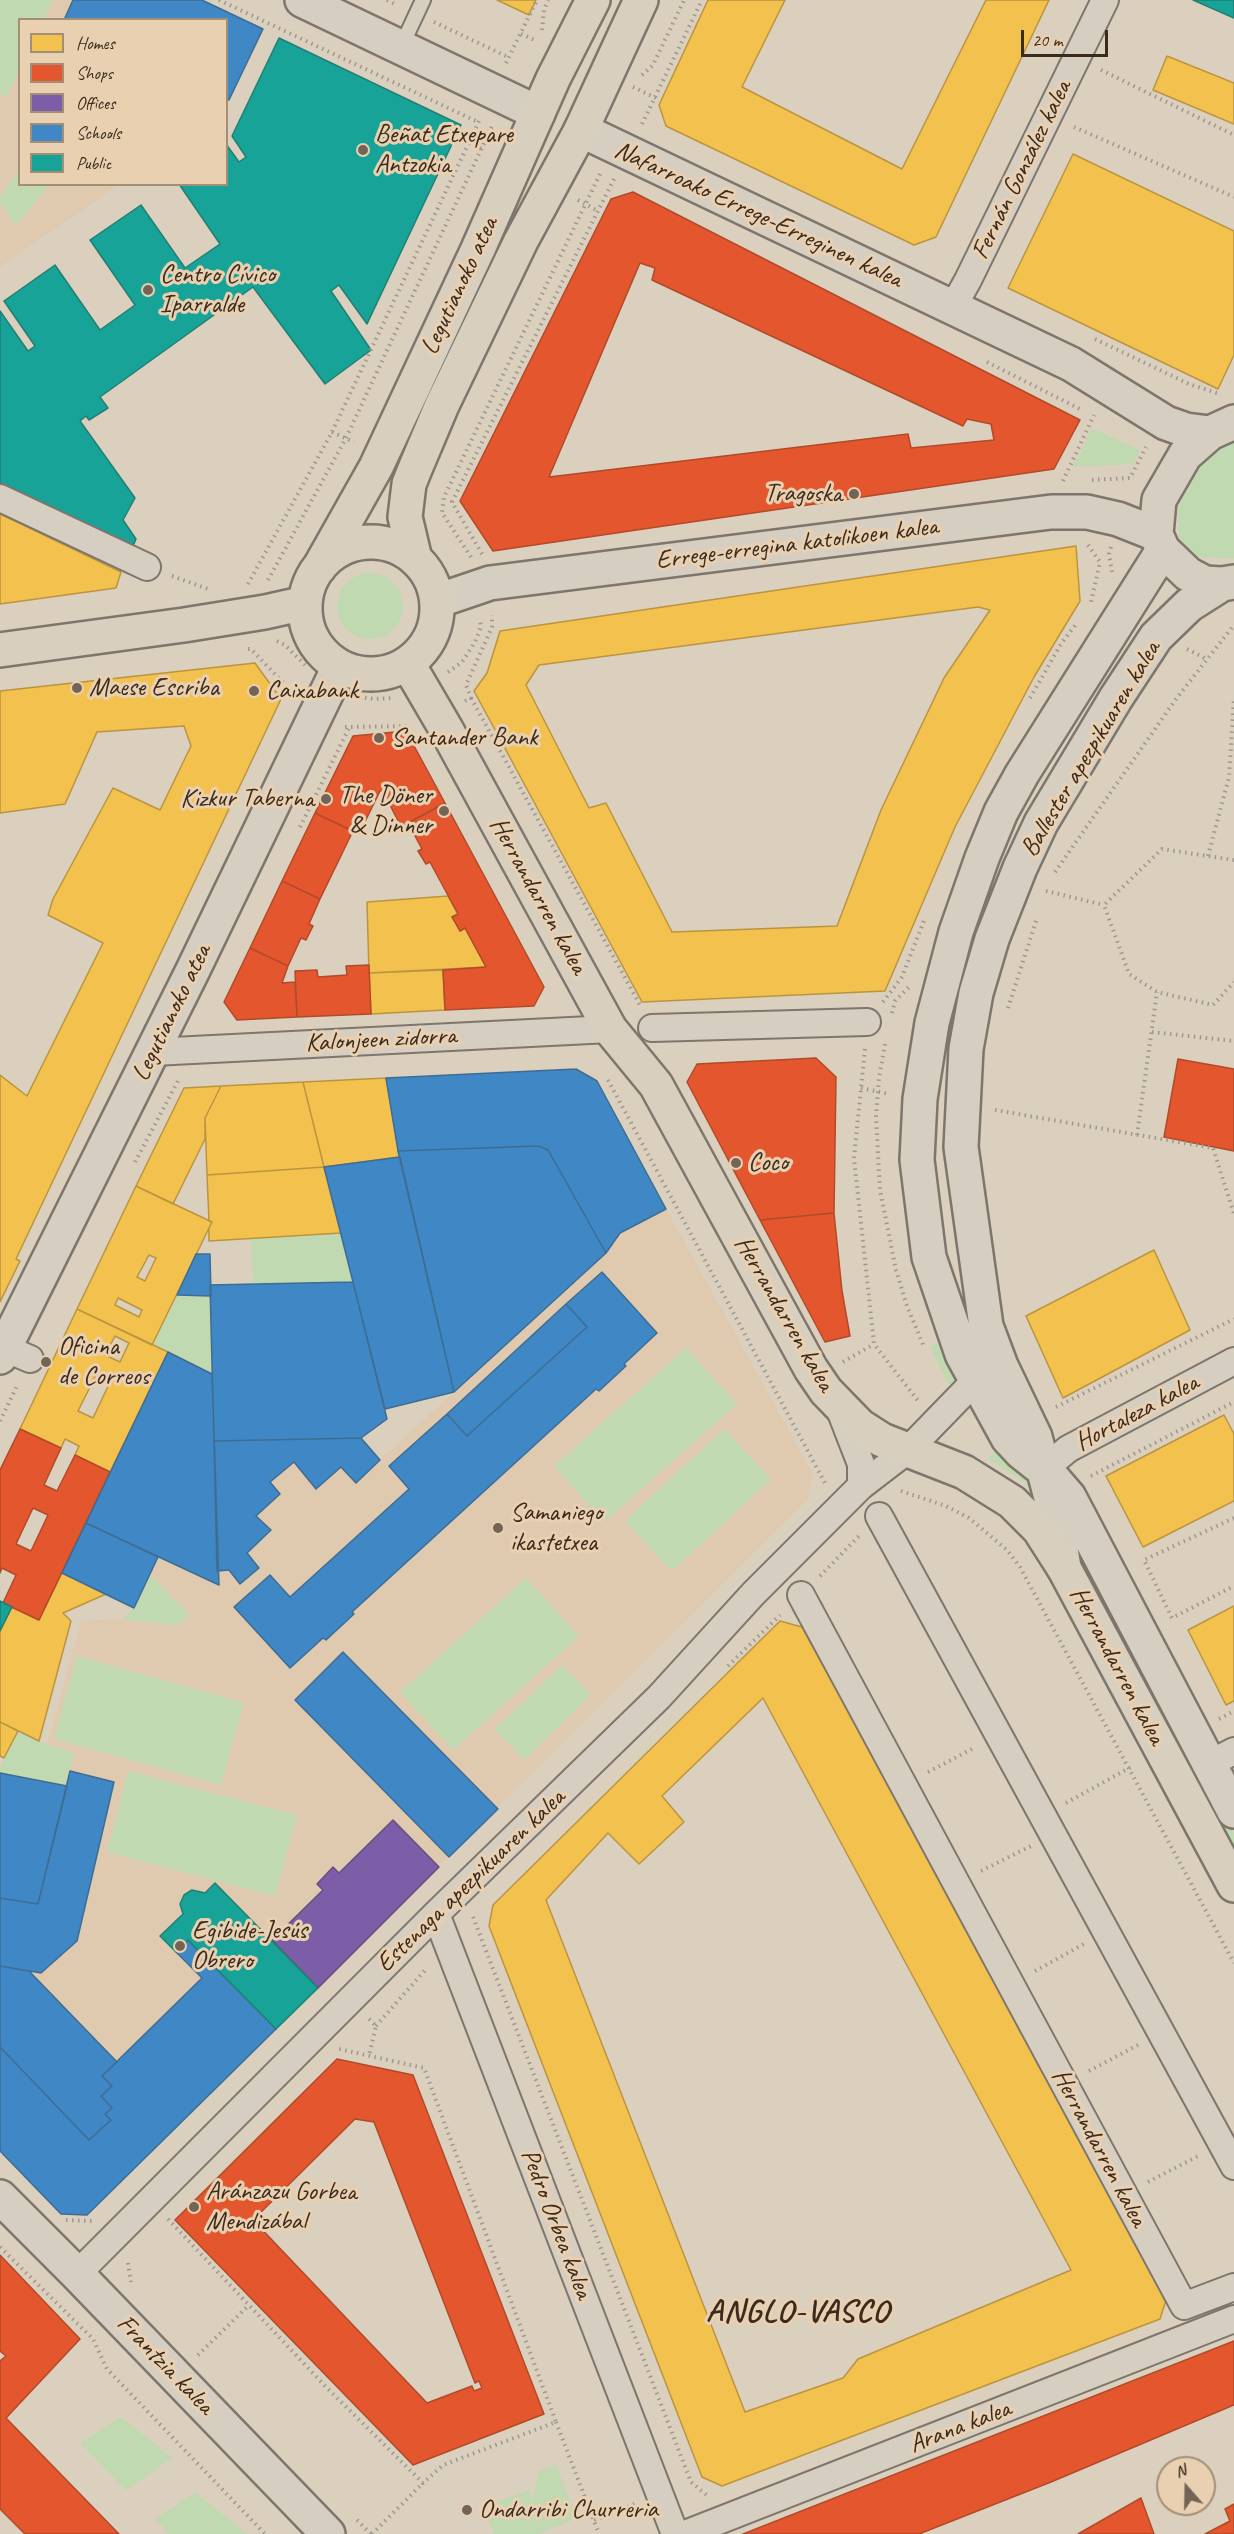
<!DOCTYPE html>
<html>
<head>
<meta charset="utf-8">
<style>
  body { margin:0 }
  #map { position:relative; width:1234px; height:2534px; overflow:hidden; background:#dbcfbe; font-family:Caveat,sans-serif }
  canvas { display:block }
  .legend { position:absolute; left:18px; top:18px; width:210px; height:168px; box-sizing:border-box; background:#e8d0b1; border:2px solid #a38e76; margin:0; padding:8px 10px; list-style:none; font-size:18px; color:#3b2a1e }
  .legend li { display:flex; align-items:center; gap:12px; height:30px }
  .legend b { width:30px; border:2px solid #a38e76 }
  .north { position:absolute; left:1156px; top:2456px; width:60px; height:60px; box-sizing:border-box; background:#e8d0b1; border:2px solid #a38e76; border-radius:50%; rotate:340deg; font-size:16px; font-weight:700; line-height:24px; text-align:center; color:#3b2a1e }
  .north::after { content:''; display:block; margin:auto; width:21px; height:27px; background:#736456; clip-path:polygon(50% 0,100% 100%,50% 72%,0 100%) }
  .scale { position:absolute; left:1021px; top:30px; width:87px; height:27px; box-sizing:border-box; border:3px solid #3b2a1e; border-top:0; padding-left:8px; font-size:18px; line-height:21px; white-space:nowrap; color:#3b2a1e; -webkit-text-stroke:4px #e8d0b1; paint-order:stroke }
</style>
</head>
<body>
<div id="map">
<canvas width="1234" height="2534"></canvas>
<ul class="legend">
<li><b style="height:16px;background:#f2c14e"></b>Homes</li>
<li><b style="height:16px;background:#e4572e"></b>Shops</li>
<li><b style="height:16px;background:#7b5ea7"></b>Offices</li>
<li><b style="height:16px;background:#3f88c5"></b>Schools</li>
<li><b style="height:16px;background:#17a398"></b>Public</li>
</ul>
<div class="north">N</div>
<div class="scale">20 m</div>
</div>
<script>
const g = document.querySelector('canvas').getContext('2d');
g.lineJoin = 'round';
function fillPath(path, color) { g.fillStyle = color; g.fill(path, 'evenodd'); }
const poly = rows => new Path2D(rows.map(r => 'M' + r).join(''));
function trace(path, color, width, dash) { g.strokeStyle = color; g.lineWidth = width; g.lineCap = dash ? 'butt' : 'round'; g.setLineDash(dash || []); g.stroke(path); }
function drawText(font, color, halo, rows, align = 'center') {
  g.font = font + ' Caveat,sans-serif'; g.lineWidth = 6; g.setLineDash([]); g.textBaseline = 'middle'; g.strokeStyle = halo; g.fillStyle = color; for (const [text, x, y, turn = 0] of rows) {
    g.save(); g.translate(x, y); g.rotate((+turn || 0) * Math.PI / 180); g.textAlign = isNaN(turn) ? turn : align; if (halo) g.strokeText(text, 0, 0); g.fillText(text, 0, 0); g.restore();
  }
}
const built = poly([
  [0,0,202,0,263,29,227,105,226,20,20,20,20,184,118,185,0,267],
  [666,1209,813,1474,808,1499,87,2215,61,2214,0,2151,0,1898,67,1786,74,1752,47,1745,81,1621,122,1619,176,1625,190,1616,150,1575,158,1557,219,1584,210,1285,353,1282,387,1419,361,1438,380,1460,606,1253,620,1233]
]);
const green = poly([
  [0,0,53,0,44,19,20,20,19,70,7,97,0,93],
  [19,171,20,184,49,185,16,225,0,202,0,197],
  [1092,428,1140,450,1133,464,1073,467],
  [1234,438,1234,559,1199,557,1185,549,1179,539,1178,511,1187,482,1205,458,1225,441],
  '337 606a33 33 0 1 1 66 0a33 33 0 1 1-66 0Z',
  [341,1233,353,1282,254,1284,250,1239],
  [177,1295,211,1296,212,1374,152,1345],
  [943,1340,963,1382,953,1392,930,1347],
  [686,1348,737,1404,604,1522,554,1466],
  [724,1429,771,1479,672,1571,625,1521],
  [1000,1446,1034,1480,1037,1497,1020,1479,987,1458],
  [150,1575,190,1616,176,1625,122,1619,134,1608],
  [526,1578,579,1636,453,1750,400,1692],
  [77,1656,244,1703,221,1785,54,1739],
  [562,1665,591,1695,524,1760,495,1729],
  [18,1731,47,1745,74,1752,67,1786,0,1773,0,1767],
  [1197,1765,1234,1833,1234,1855,1189,1770],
  [128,1771,297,1815,275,1896,107,1852],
  [121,2417,172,2458,126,2490,80,2443],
  [556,2465,577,2518,538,2534,494,2534,483,2507,529,2490,533,2501,539,2471],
  [196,2493,247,2534,170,2534,155,2519]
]);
const homes = poly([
  [497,0,536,0,529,15,497,0],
  [708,0,785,0,742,87,902,169,986,0,1049,0,936,237,914,245,666,126,659,105,708,0],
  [1167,56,1234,83,1234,124,1153,90,1167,56],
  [1073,154,1234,231,1234,355,1218,389,1008,288,1073,154],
  [0,514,121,572,116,588,0,604,0,514],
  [1076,546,1080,601,1034,677,955,827,885,991,642,1002,474,691,487,673,500,631,1076,546],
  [978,607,990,610,944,678,881,810,837,926,672,932,606,803,589,808,526,685,539,665,978,607],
  [255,663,281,699,16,1259,20,1261,0,1302,0,1075,27,1096,103,943,48,915,53,899,113,788,160,810,191,746,184,726,97,732,65,804,0,813,0,691,255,663],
  [448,896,458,914,452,917,460,931,465,928,486,967,369,973,367,902,448,896],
  [443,970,445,1010,371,1014,369,973,443,970],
  [386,1078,400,1157,324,1167,303,1082,386,1078],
  [303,1082,324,1167,207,1175,205,1118,221,1086,303,1082],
  [221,1086,205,1118,205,1139,173,1204,136,1186,184,1088,221,1086],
  [324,1167,341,1233,209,1241,209,1228,212,1222,209,1221,207,1175,324,1167],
  [136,1186,212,1222,152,1345,77,1309,136,1186],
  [149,1255,156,1258,145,1281,137,1277,149,1255],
  [118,1298,142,1310,139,1317,115,1305,118,1298],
  [1154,1250,1190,1330,1063,1398,1026,1316,1154,1250],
  [77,1309,168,1352,110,1472,75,1455,79,1446,65,1439,61,1448,20,1429,77,1309],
  [115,1336,129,1343,120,1362,105,1355,115,1336],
  [96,1375,110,1382,93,1418,78,1411,96,1375],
  [1224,1415,1234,1434,1234,1501,1143,1547,1106,1476,1224,1415],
  [62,1573,106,1594,63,1613,71,1621,39,1741,0,1722,0,1631,12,1607,39,1620,62,1573],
  [1234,1606,1234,1701,1226,1705,1188,1630,1234,1606],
  [780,1621,802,1627,1168,2294,1160,2319,722,2486,702,2477,489,1926,493,1905,780,1621],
  [763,1698,1071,2270,858,2359,843,2378,745,2412,546,1900,608,1833,639,1864,684,1822,662,1796,763,1698],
  [0,1722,18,1731,4,1758,0,1756,0,1722]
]);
const shops = poly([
  [633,192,1080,420,1054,469,493,551,460,501,611,199,633,192],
  [640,263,655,268,652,280,963,426,967,419,991,424,994,440,911,448,908,434,549,477,640,263],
  [406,731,445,803,401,827,383,791,380,791,359,834,315,813,353,736,406,731],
  [445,803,544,987,534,1006,445,1010,443,970,486,967,465,928,460,931,452,917,458,914,430,862,426,864,418,851,422,849,408,823,445,803],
  [315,813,353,831,320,899,282,881,315,813],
  [282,881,320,899,309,924,313,926,306,940,301,938,288,966,250,948,282,881],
  [250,948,288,966,282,983,295,982,297,1017,237,1020,224,1002,250,948],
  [369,965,371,1014,297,1017,295,971,317,970,318,977,347,975,346,966,369,965],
  [816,1058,836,1077,834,1213,760,1220,687,1082,697,1064,816,1058],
  [1178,1059,1234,1069,1234,1151,1164,1137,1178,1059],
  [834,1213,842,1291,850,1336,825,1342,760,1220,834,1213],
  [20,1429,61,1448,44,1485,57,1491,75,1455,110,1472,39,1620,3,1603,16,1575,2,1568,0,1573,0,1470,20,1429],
  [33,1508,48,1515,31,1551,16,1544,33,1508],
  [337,2059,413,2075,544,2414,413,2465,175,2220,337,2059],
  [355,2119,374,2122,475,2383,479,2381,482,2388,474,2391,472,2386,427,2403,253,2220,355,2119],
  [0,2255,80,2339,6,2418,119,2534,25,2534,0,2509,0,2361,6,2356,0,2351,0,2255],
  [1234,2341,1234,2405,1051,2482,919,2534,743,2534,1234,2341],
  [1141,2498,1154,2534,1078,2534,1141,2498],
  [1234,2504,1234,2534,1205,2534,1230,2521,1225,2509,1234,2504]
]);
const offices = poly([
  [393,1820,439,1867,318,1988,272,1940,323,1890,317,1884,333,1867,339,1873,393,1820]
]);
const schools = poly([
  [73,0,202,0,263,29,229,100,226,99,226,20,64,20,73,0],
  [576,1069,597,1081,666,1209,620,1233,606,1253,548,1150,539,1146,398,1151,386,1078,576,1069],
  [539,1146,548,1150,606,1253,454,1392,398,1151,539,1146],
  [400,1157,454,1392,385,1409,324,1167,400,1157],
  [196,1254,210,1254,211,1296,177,1295,196,1254],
  [602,1272,657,1333,624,1364,626,1366,599,1391,596,1389,352,1612,354,1614,326,1640,323,1638,290,1668,234,1607,270,1575,290,1597,409,1489,389,1466,447,1414,467,1436,587,1327,566,1304,602,1272],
  [353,1282,387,1419,361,1438,214,1441,210,1285,353,1282],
  [566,1304,587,1327,467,1436,447,1414,566,1304],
  [168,1352,212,1374,219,1585,86,1523,168,1352],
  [361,1438,380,1460,356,1483,341,1467,316,1489,294,1462,270,1482,280,1494,256,1516,271,1530,247,1553,259,1568,240,1584,229,1570,217,1571,214,1441,361,1438],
  [86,1523,158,1557,134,1608,62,1573,86,1523],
  [343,1652,498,1809,449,1857,295,1700,343,1652],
  [70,1771,114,1782,77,1941,41,1973,0,1966,0,1898,38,1904,70,1771],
  [0,1773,67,1786,38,1904,0,1898,0,1773],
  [188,1940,276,2029,87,2215,61,2214,0,2151,0,2047,89,2140,111,2120,105,2114,112,2108,101,2096,112,2086,102,2076,202,1978,176,1952,188,1940],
  [0,1966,29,1971,117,2062,102,2076,112,2086,101,2096,112,2108,105,2114,111,2120,89,2140,0,2047,0,1966]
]);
const public = poly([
  [1193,0,1234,0,1234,18,1193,0],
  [279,38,461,125,367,324,339,285,331,291,371,350,325,384,253,287,100,397,108,408,89,420,86,416,80,421,135,498,123,520,136,539,131,551,0,489,0,311,28,351,35,346,4,301,55,265,100,330,135,305,90,240,141,205,185,268,220,244,179,184,226,184,226,144,239,162,246,157,232,136,279,38],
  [0,1601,12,1607,0,1631,0,1601],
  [215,1883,318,1988,276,2029,188,1940,176,1952,160,1936,183,1914,180,1904,184,1895,192,1890,205,1893,215,1883]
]);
const path = poly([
  [219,0,478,122],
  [387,0,397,5],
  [434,22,508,57],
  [542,30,544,10,548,0],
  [521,34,537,41],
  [506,63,537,0],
  [1101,70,1234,135],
  [642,75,653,65,684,0],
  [633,87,656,98],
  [642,124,702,0],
  [1074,127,1234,197],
  [469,143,484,150],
  [578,200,598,211],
  [1095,339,1189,384,1220,394],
  [987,362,1082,410],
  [332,432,354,442],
  [1092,480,1130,478,1146,447],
  [1063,481,1094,415],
  [1088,545,1100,562,1091,602],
  [1111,547,1109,554,1112,572],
  [482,554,452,502,614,179],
  [471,557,442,513,444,497,600,174],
  [172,576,208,589],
  [268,580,346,438,493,124],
  [248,584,332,432,480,119],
  [277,641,285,645,305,665],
  [248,649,251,649,293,693],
  [1187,649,1208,660],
  [448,672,462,662,475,642,481,627,480,620],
  [359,697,374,699,393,698],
  [471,698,640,1005],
  [1030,698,1061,644,1077,623],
  [465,701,471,698,466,685,492,627,492,615],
  [345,727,409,726],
  [300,827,349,728],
  [1208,856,1229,777,1234,697],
  [1234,860,1162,849,1104,905,1129,974,1157,992,1213,1005,1234,982],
  [1055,872,1176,699,1234,625],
  [1046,891,1104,905],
  [883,1002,902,977,925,918],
  [1008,1008,1037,918],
  [892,1013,895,1001,909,987],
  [1152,1032,1234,1041],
  [885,1044,879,1078,876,1116,880,1190,896,1270,907,1306,924,1347],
  [865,1049,854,1158,874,1344,919,1402],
  [608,1080,825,1483],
  [861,1088,889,1094],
  [995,1110,1213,1148,1234,1214],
  [1137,1135,1157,992],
  [135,1162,179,1079],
  [843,1362,874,1344],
  [1056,1407,1234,1319],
  [0,1421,18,1384],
  [1091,1476,1234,1402],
  [901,1491,946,1506,969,1518,1007,1550,1020,1567,1234,1963],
  [1234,1518,1144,1560,1172,1618,1234,1586],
  [820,1576,859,1536],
  [728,1666,780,1615],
  [1219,1719,1234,1711],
  [928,1772,974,1748],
  [1066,1803,1131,1767],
  [981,1871,1031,1846],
  [473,1917,691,2482,709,2497],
  [1035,1971,1084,1944],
  [369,2019,376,2026,369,2056],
  [376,2026,427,1968],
  [1089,2071,1138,2045],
  [1148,2182,1198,2156],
  [168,2219,326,2387,423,2483,443,2465,556,2422,424,2068,339,2049],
  [66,2220,94,2221],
  [0,2247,93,2339,107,2369,265,2534],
  [128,2263,131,2282],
  [198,2355,249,2305],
  [556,2422,599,2534],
  [357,2520,371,2534],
  [594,2520,635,2504],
  [372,2534,423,2483]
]);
const lane = poly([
  [401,47,423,0]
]);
const street = poly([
  [953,307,968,280,1105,0],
  [0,498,147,567],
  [652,1028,867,1022],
  [153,1052,610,1029],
  [0,1346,30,1359],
  [840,1410,861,1464,861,1486],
  [1043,1470,1068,1449,1234,1361],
  [879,1516,1234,2166],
  [801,1595,1184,2306,1234,2287],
  [1209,1764,1234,1751],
  [436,1914,675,2534],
  [77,2274,436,1914,659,1697,753,1594,861,1486,908,1450,975,1381,987,1365],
  [685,2534,1234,2319]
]);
const secondary = poly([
  [302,0,538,113],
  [581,130,1071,364,1166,423,1186,430,1210,433],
  [1234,422,1210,433,1185,455,1159,500,1156,534,1163,550,1188,574,1205,583,1222,584,1234,582],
  [1163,550,1022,774,1001,812,982,858,956,932,932,1023,920,1099,917,1160,929,1257,962,1354,1008,1438,1021,1452,1050,1475,1069,1497,1234,1811],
  [437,601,490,583,1051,512,1087,512,1118,519,1156,534],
  [0,1357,193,970,339,667],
  [1064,1568,1056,1517,1035,1437,1001,1366,986,1326,961,1147,966,1049,976,993,992,939,1020,868,1041,823,1116,698,1156,637,1189,605,1222,584],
  [0,2197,77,2274,328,2534]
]);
const primary = poly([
  '305 608a66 66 0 1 1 132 0a66 66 0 1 1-132 0Z',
  [415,559,405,517,409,484,415,469,442,405,521,241,581,130,641,0],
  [319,568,376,467,478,249,553,79,593,0],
  [0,650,184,625,265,612,305,603],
  [408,664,446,729,610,1029,656,1085,811,1369,826,1391,860,1426,882,1440,964,1472,1012,1502,1039,1529,1064,1568,1234,1885]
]);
const markers = [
  [363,150,6,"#736456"],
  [148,290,6,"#736456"],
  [854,494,6,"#736456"],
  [77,688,6,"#736456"],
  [254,691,6,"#736456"],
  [379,738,6,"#736456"],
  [326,799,6,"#736456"],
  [444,811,6,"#736456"],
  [736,1163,6,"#736456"],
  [46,1362,6,"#736456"],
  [498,1528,6,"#736456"],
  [180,1946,6,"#736456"],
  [194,2207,6,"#736456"],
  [467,2510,6,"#736456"]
];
const poiNames = [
  ["Beñat Etxepare",375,135],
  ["Antzokia",375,165],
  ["Centro Cívico",160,275],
  ["Iparralde",160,305],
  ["Tragoska",842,494,"right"],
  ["Maese Escriba",89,688],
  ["Caixabank",266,691],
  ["Santander Bank",391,738],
  ["The Döner",432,796,"right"],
  ["& Dinner",432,826,"right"],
  ["Kizkur Taberna",314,799,"right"],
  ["Coco",748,1163],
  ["Oficina",58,1347],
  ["de Correos",58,1377],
  ["Samaniego",510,1513],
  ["ikastetxea",510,1543],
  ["Egibide-Jesús",192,1931],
  ["Obrero",192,1961],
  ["Aránzazu Gorbea",206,2192],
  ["Mendizábal",206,2222],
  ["Ondarribi Churreria",479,2510]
];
const streetNames = [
  ["Fernán González kalea",1022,170,-64],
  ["Nafarroako Errege-Erreginen kalea",758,215,25],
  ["Legutianoko atea",460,286,-65],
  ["Errege-erregina katolikoen kalea",797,544,-7],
  ["Ballester apezpikuaren kalea",1091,749,-59],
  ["Herrandarren kalea",538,896,61],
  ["Legutianoko atea",172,1013,-64],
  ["Kalonjeen zidorra",381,1040,-3],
  ["Herrandarren kalea",784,1314,60],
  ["Hortaleza kalea",1137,1413,-28],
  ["Herrandarren kalea",1117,1666,62],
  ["Estenaga apezpikuaren kalea",471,1881,-44],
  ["Herrandarren kalea",1099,2148,62],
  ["Pedro Orbea kalea",556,2224,69],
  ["Frantzia kalea",165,2365,46],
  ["Arana kalea",960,2427,-21]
];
const districtNames = [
  ["ANGLO-VASCO",798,2313]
];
fillPath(built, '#dfcab0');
fillPath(green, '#c0d9b1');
fillPath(homes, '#f2c14e');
trace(homes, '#bb9440', 1.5);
fillPath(shops, '#e4572e');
trace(shops, '#b14a29', 1.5);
fillPath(offices, '#7b5ea7');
trace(offices, '#684e7e', 1.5);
fillPath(schools, '#3f88c5');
trace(schools, '#3e6c93', 1.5);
fillPath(public, '#17a398');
trace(public, '#227f73', 1.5);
trace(lane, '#7e756b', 18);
trace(street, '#7e756b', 30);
trace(secondary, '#7e756b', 38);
trace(primary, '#7e756b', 38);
trace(path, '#9f978e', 4, [1.5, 4.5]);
trace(lane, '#d7cec2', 14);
trace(street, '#d7cec2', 26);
trace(secondary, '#d7cec2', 33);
trace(primary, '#d8cfbe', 33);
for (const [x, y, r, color] of markers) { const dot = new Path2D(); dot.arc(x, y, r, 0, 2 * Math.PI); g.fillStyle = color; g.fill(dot); trace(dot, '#e8d0b1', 2); }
drawText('26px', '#3b2a1e', '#e8d0b1', poiNames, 'left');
drawText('26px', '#3b2a1e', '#e8d0b1', streetNames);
g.letterSpacing = '1.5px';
drawText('bold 32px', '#3b2a1e', '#e8d0b1', districtNames);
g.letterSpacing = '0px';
</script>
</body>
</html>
